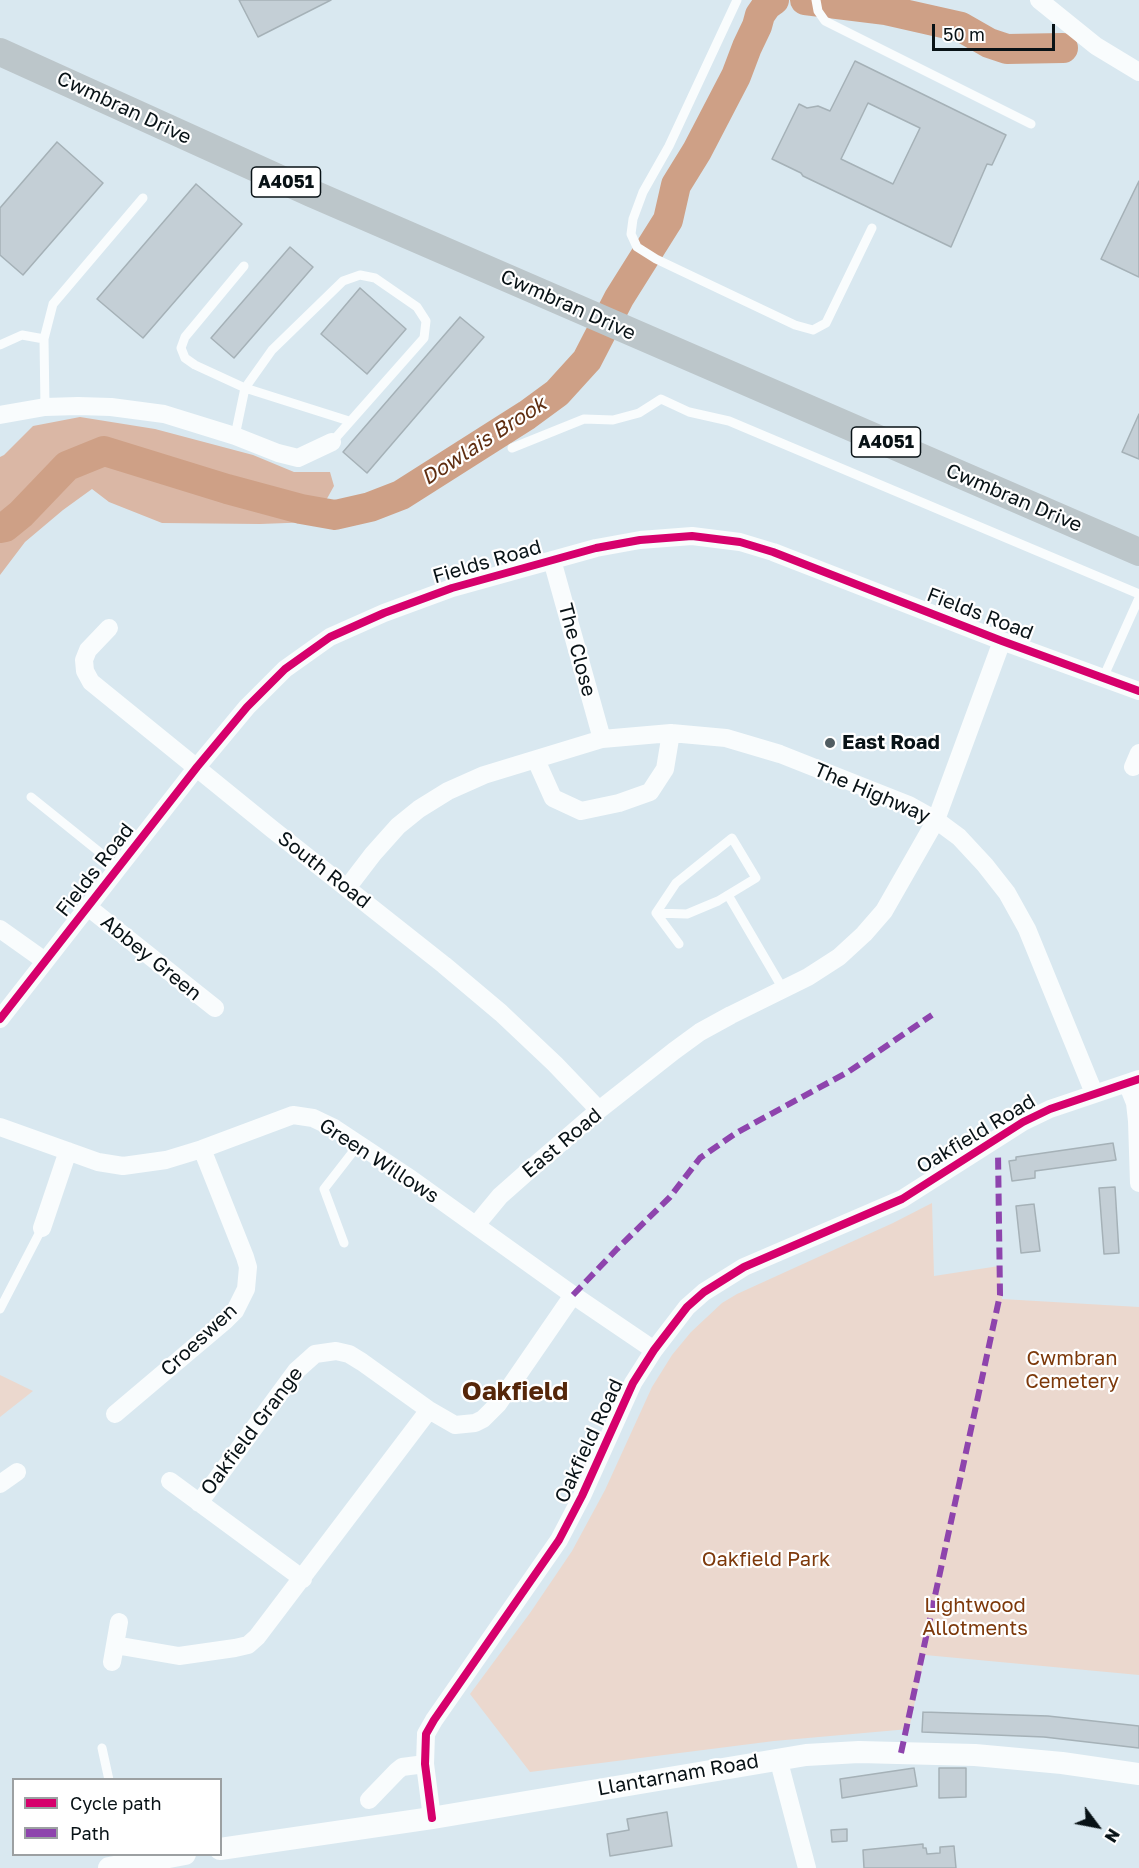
<!DOCTYPE html>
<html>
<head>
<meta charset="utf-8">
<style>
  body { margin:0 }
  #map { position:relative; width:1139px; height:1868px; overflow:hidden; background:#d9e8f0; font-family:"Golos Text",sans-serif }
  canvas { display:block }
  .legend { position:absolute; left:12px; top:1778px; width:210px; height:78px; box-sizing:border-box; background:#fff; border:2px solid #9ca0a2; margin:0; padding:8px 10px; list-style:none; font-size:18px; color:#081216 }
  .legend li { display:flex; align-items:center; gap:12px; height:30px }
  .legend b { width:30px; border:2px solid #9ca0a2 }
  .north { position:absolute; left:1067px; top:1796px; width:60px; height:60px; -webkit-text-stroke:4px #fff; paint-order:stroke; rotate:122deg; font-size:16px; font-weight:700; line-height:24px; text-align:center; color:#081216 }
  .north::after { content:''; display:block; margin:auto; width:21px; height:27px; background:#081216; clip-path:polygon(50% 0,100% 100%,50% 72%,0 100%) }
  .scale { position:absolute; left:932px; top:24px; width:123px; height:27px; box-sizing:border-box; border:3px solid #081216; border-top:0; padding-left:8px; font-size:18px; line-height:21px; white-space:nowrap; color:#081216; -webkit-text-stroke:4px #fff; paint-order:stroke }
</style>
</head>
<body>
<div id="map">
<canvas width="1139" height="1868"></canvas>
<ul class="legend">
<li><b style="height:8px;background:#d6006c"></b>Cycle path</li>
<li><b style="height:8px;background:#8e44ad"></b>Path</li>
</ul>
<div class="north">N</div>
<div class="scale">50 m</div>
</div>
<script>
const g = document.querySelector('canvas').getContext('2d');
g.lineJoin = 'round';
function fillPath(path, color) { g.fillStyle = color; g.fill(path, 'evenodd'); }
const poly = rows => new Path2D(rows.map(r => 'M' + r).join(''));
function trace(path, color, width, dash) { g.strokeStyle = color; g.lineWidth = width; g.lineCap = dash ? 'butt' : 'round'; g.setLineDash(dash || []); g.stroke(path); }
function drawText(font, color, halo, rows, align = 'center') {
  g.font = font + ' "Golos Text",sans-serif'; g.lineWidth = 4.5; g.setLineDash([]); g.textBaseline = 'middle'; g.strokeStyle = halo; g.fillStyle = color; for (const [text, x, y, turn = 0] of rows) {
    g.save(); g.translate(x, y); g.rotate((+turn || 0) * Math.PI / 180); g.textAlign = isNaN(turn) ? turn : align; if (halo) g.strokeText(text, 0, 0); g.fillText(text, 0, 0); g.restore();
  }
}
const green = poly([
  [932,1203,934,1276,999,1266,1002,1299,1139,1307,1139,1675,925,1655,909,1729,774,1741,530,1772,470,1694,530,1613,572,1551,605,1490,652,1387,672,1355,691,1332,722,1303,737,1294,893,1223],
  [0,1375,33,1391,0,1417]
]);
const forest = poly([
  [80,417,155,429,253,455,294,472,330,472,334,486,314,522,260,524,162,523,109,502,92,489,63,510,25,542,0,575,0,457,4,455,33,426]
]);
const river = poly([
  [805,0,886,10,961,27,989,43,1007,49,1063,48],
  [0,528,5,527,21,514,67,466,104,451,227,489,301,509,335,515,370,507,401,495,527,415,557,393,587,360,619,298,668,220,676,185,697,151,736,76,747,47,757,26,760,15,767,5,774,0]
]);
const building = poly([
  [239,0,331,0,258,37,239,0],
  [855,61,1006,135,992,165,987,164,951,247,803,176,801,173,772,159,799,104,807,108,818,106,830,111,855,61],
  [868,103,920,128,893,184,841,159,868,103],
  [57,142,103,183,23,275,0,255,0,208,57,142],
  [1139,181,1139,277,1101,259,1139,181],
  [196,184,242,224,143,338,97,299,196,184],
  [290,247,313,267,234,358,211,338,290,247],
  [360,288,406,329,367,374,321,334,360,288],
  [460,317,484,337,367,473,343,452,460,317],
  [1139,414,1139,459,1122,452,1139,414],
  [1113,1143,1116,1160,1035,1171,1035,1178,1012,1181,1009,1161,1016,1160,1016,1157,1113,1143],
  [1115,1187,1119,1253,1104,1254,1099,1188,1115,1187],
  [1034,1204,1040,1251,1021,1253,1016,1206,1034,1204],
  [923,1712,1048,1716,1139,1726,1139,1748,1044,1737,922,1732,923,1712],
  [914,1768,917,1786,842,1798,840,1779,914,1768],
  [939,1768,966,1768,966,1797,939,1798,939,1768],
  [667,1812,672,1846,610,1856,607,1834,629,1830,627,1819,667,1812],
  [847,1829,847,1841,832,1842,831,1830,847,1829],
  [923,1844,923,1848,926,1848,927,1854,940,1853,940,1847,954,1846,956,1868,864,1868,863,1850,923,1844]
]);
const service = poly([
  [737,0,669,146,643,192,633,219,631,234,637,247,656,259,795,325,813,330,826,323,872,228],
  [816,0,818,11,825,21,1031,124],
  [244,266,185,337,181,348,185,358,195,365,245,388,349,421],
  [0,345,22,335,44,339],
  [45,407,44,339,53,304,143,198],
  [235,436,245,388,272,350,343,281,360,275,375,278,417,307,426,321,424,338,332,442],
  [512,448,584,419,613,420,639,413,661,399,689,412,729,421,1139,594],
  [1103,678,1139,598],
  [31,797,118,867],
  [728,895,783,989],
  [656,913,687,914,718,901,756,878,732,838,676,883,656,913,679,944],
  [344,1243,324,1189,359,1144],
  [0,1309,42,1228],
  [102,1748,109,1780]
]);
const minor = poly([
  [1039,0,1096,46,1139,72],
  [0,415,45,407,78,406,111,407,164,414,235,436,278,453,298,458,332,442],
  [552,560,602,739],
  [109,628,88,650,84,660,85,671,91,682,272,829,444,965,501,1013,555,1064,599,1110],
  [536,760,553,798,581,811,619,803,650,792,665,769,671,733],
  [1133,767,1139,753],
  [347,888,373,854,398,826,419,809,448,791,484,775,602,739,671,733,726,738,780,754,909,805,936,820,959,837,985,865,1007,893,1027,929,1094,1093],
  [88,907,215,1008],
  [0,929,45,961],
  [0,1019,197,767,247,707,285,669,330,637,384,613,452,588,596,548,640,540,692,536,740,542,773,552,1002,641,1139,691],
  [1127,1083,1135,1103,1137,1121,1139,1183],
  [0,1127,98,1162,123,1166,166,1160,202,1149,293,1115,313,1118,334,1128,411,1179,573,1295,654,1350],
  [476,1225,500,1196,526,1173,599,1110,674,1051,700,1032,731,1015,808,977,839,957,864,934,884,911,936,820,1002,641],
  [42,1228,68,1151],
  [115,1414,225,1321,235,1311,246,1289,248,1267,245,1257,202,1149],
  [170,1481,303,1579],
  [0,1484,17,1472],
  [199,1503,296,1371,315,1354,336,1351,349,1354,362,1362,429,1410],
  [115,1645,179,1656,235,1648,248,1645,257,1637,429,1410,455,1425,475,1423,483,1419,498,1404,573,1295],
  [112,1662,119,1622],
  [778,1758,807,1868],
  [369,1800,397,1771,402,1767,425,1764],
  [432,1818,425,1764,426,1734,434,1720,559,1540,582,1496,633,1383,654,1350,687,1307,704,1292,744,1267,902,1199,1023,1122,1050,1109,1139,1079]
]);
const tertiary = poly([
  [220,1849,432,1818,806,1755,859,1752,975,1755,1062,1763,1139,1774],
  [109,1868,185,1854]
]);
const primary = poly([
  [0,52,311,193,1139,552]
]);
const quiet = poly([
  [573,1295,617,1249,670,1197,700,1158,736,1133,848,1072,932,1015],
  [901,1753,1000,1295,998,1152]
]);
const cycleway = poly([
  [0,1019,197,767,247,707,285,669,330,637,384,613,452,588,596,548,640,540,692,536,740,542,773,552,1002,641,1139,691],
  [432,1818,425,1764,426,1734,434,1720,559,1540,582,1496,633,1383,654,1350,687,1307,704,1292,744,1267,902,1199,1023,1122,1050,1109,1139,1079]
]);
const markers = [
  [830,743,6,"#515d62"]
];
const shields = [
  [286,182,69],
  [886,442,69]
];
const shieldNames = [
  ["A4051",286,182],
  ["A4051",886,442]
];
const streetNames = [
  ["Cwmbran Drive",124,108,25],
  ["Cwmbran Drive",568,305,24],
  ["Cwmbran Drive",1014,498,23],
  ["Fields Road",487,562,-16],
  ["Fields Road",980,614,21],
  ["The Close",577,650,75],
  ["The Highway",872,793,23],
  ["Fields Road",95,870,-52],
  ["South Road",324,870,38],
  ["Abbey Green",151,958,39],
  ["Oakfield Road",976,1134,-31],
  ["East Road",562,1143,-40],
  ["Green Willows",379,1161,33],
  ["Croeswen",199,1340,-43],
  ["Oakfield Grange",252,1431,-53],
  ["Oakfield Road",589,1441,-65],
  ["Llantarnam Road",678,1775,-10]
];
const poiNames = [
  ["East Road",842,743]
];
const parkNames = [
  ["Cwmbran",1072,1359],
  ["Cemetery",1072,1382],
  ["Oakfield Park",766,1560],
  ["Lightwood",975,1606],
  ["Allotments",975,1629]
];
const waterNames = [
  ["Dowlais Brook",484,441,-33]
];
const districtNames = [
  ["Oakfield",515,1392]
];
fillPath(green, '#ebd8ce');
fillPath(forest, '#dab7a5');
trace(river, '#cea086', 30);
fillPath(building, '#c4cfd6');
trace(building, '#a5b1b7', 1.5);
trace(service, '#f9fcfd', 9);
trace(minor, '#f9fcfd', 18);
trace(tertiary, '#f9fcfd', 22);
trace(primary, '#bcc6ca', 28);
trace(quiet, '#8e44ad', 6, [12, 6]);
trace(cycleway, '#d6006c', 8);
for (const [x, y, r, color] of markers) { const dot = new Path2D(); dot.arc(x, y, r, 0, 2 * Math.PI); g.fillStyle = color; g.fill(dot); trace(dot, '#fff', 2); }
for (const [x, y, w] of shields) { const box = new Path2D(); box.roundRect(x - w / 2, y - 15, w, 30, 4.5); g.fillStyle = '#fff'; g.fill(box); trace(box, '#081216', 1.5); }
drawText('bold 18px', '#081216', null, shieldNames);
drawText('20px', '#081216', '#fff', streetNames);
drawText('bold 20px', '#081216', '#fff', poiNames, 'left');
drawText('20px', '#7d390b', '#fff', parkNames);
drawText('italic 21px', '#5f2e11', '#fff', waterNames);
drawText('bold 26px', '#552609', '#fff', districtNames);
</script>
</body>
</html>
